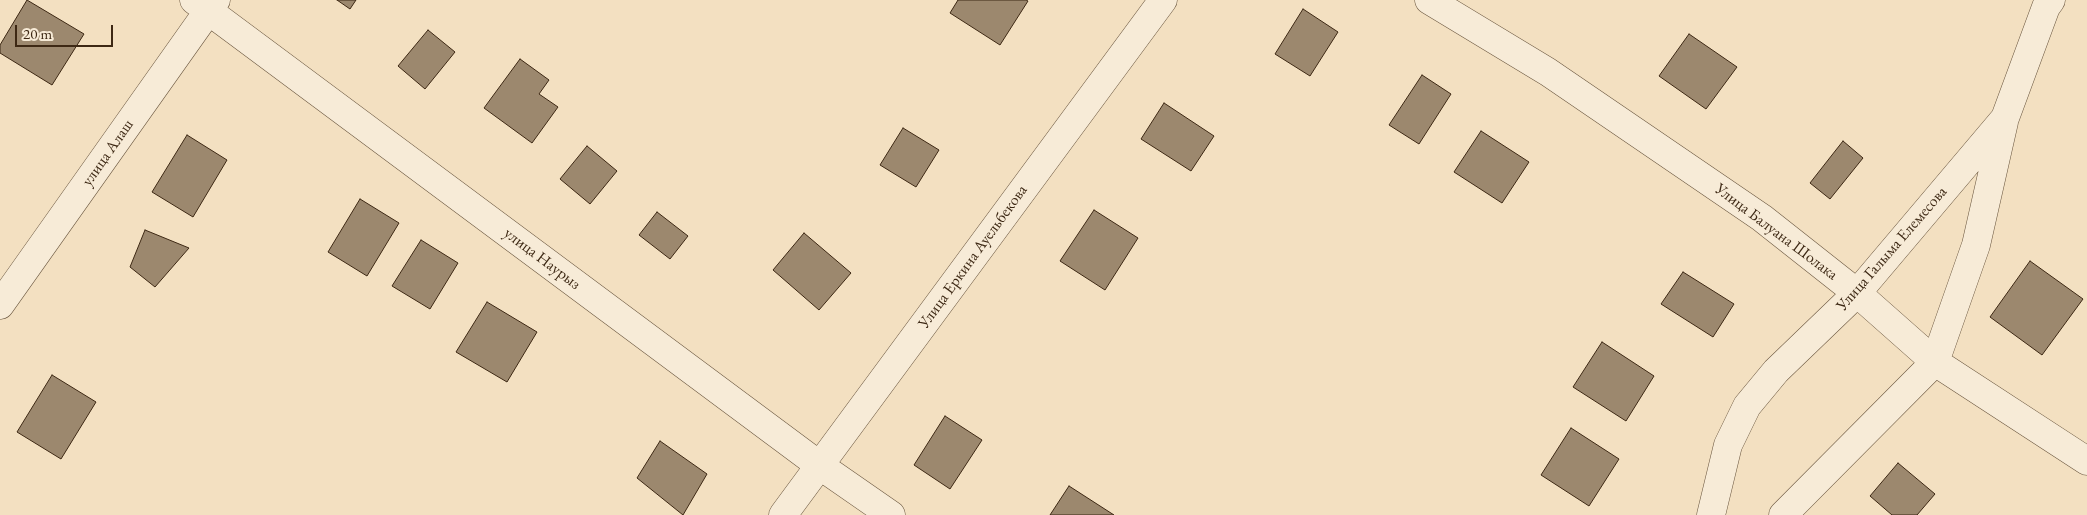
<!DOCTYPE html>
<html>
<head>
<meta charset="utf-8">
<style>
  body { margin:0 }
  #map { position:relative; width:2087px; height:515px; overflow:hidden; background:#f3e0c1; font-family:"EB Garamond",serif }
  canvas { display:block }
  .scale { position:absolute; left:15px; top:25px; width:98px; height:22px; box-sizing:border-box; border:2px solid #3d2814; border-top:0; padding-left:6px; font-size:15px; line-height:18px; white-space:nowrap; color:#3d2814; -webkit-text-stroke:4px #f7ebd7; paint-order:stroke }
</style>
</head>
<body>
<div id="map">
<canvas width="2087" height="515"></canvas>
<div class="scale">20 m</div>
</div>
<script>
const g = document.querySelector('canvas').getContext('2d');
g.lineJoin = 'round';
function fillPath(path, color) { g.fillStyle = color; g.fill(path, 'evenodd'); }
const poly = rows => new Path2D(rows.map(r => 'M' + r).join(''));
function trace(path, color, width, dash) { g.strokeStyle = color; g.lineWidth = width; g.lineCap = dash ? 'butt' : 'round'; g.setLineDash(dash || []); g.stroke(path); }
function drawText(font, color, halo, rows, align = 'center') {
  g.font = font + ' "EB Garamond",serif'; g.lineWidth = 5; g.setLineDash([]); g.textBaseline = 'middle'; g.strokeStyle = halo; g.fillStyle = color; for (const [text, x, y, turn = 0] of rows) {
    g.save(); g.translate(x, y); g.rotate((+turn || 0) * Math.PI / 180); g.textAlign = isNaN(turn) ? turn : align; if (halo) g.strokeText(text, 0, 0); g.fillText(text, 0, 0); g.restore();
  }
}
const building = poly([
  [27,0,84,34,52,85,0,53,0,45,27,0],
  [337,0,356,0,350,9,337,0],
  [958,0,1026,0,1028,1,1000,45,950,13,958,0],
  [1303,9,1338,32,1310,76,1275,54,1303,9],
  [428,30,455,52,425,89,398,66,428,30],
  [1689,34,1737,67,1706,109,1659,76,1689,34],
  [520,59,549,80,539,94,558,107,532,143,484,108,520,59],
  [1422,75,1451,94,1419,144,1389,125,1422,75],
  [1164,103,1214,136,1191,171,1141,139,1164,103],
  [903,128,939,150,916,187,880,165,903,128],
  [1481,131,1529,162,1502,203,1454,172,1481,131],
  [187,135,227,160,193,217,152,192,187,135],
  [1843,141,1863,158,1830,199,1810,183,1843,141],
  [587,146,617,171,590,204,560,179,587,146],
  [360,199,399,223,367,276,328,252,360,199],
  [1094,210,1138,238,1105,290,1060,261,1094,210],
  [657,212,688,236,670,259,639,235,657,212],
  [145,230,189,248,155,287,130,267,145,230],
  [804,233,851,273,819,310,773,270,804,233],
  [421,240,458,263,430,309,392,286,421,240],
  [2030,261,2083,299,2042,355,1990,317,2030,261],
  [1683,272,1734,304,1713,337,1661,304,1683,272],
  [487,302,537,332,507,382,456,352,487,302],
  [1602,342,1654,376,1626,421,1573,387,1602,342],
  [52,375,96,402,61,459,17,432,52,375],
  [945,416,982,440,950,489,914,465,945,416],
  [1571,428,1619,459,1589,506,1541,475,1571,428],
  [660,441,707,474,683,515,637,478,660,441],
  [1898,463,1935,494,1917,515,1892,515,1870,496,1898,463],
  [1069,486,1114,515,1050,515,1069,486]
]);
const minor = poly([
  [194,0,819,465,891,515],
  [1429,0,1548,72,1762,218,1857,293,1935,362,2087,461],
  [0,305,216,0],
  [783,515,1163,0],
  [1711,515,1728,445,1747,406,1776,371,1857,293,2005,118,2046,7,2051,0],
  [1783,515,1935,362,1976,245,2004,122]
]);
const streetNames = [
  ["улица Алаш",108,153,-55],
  ["Улица Балуана Шолака",1776,232,37],
  ["Улица Галыма Елемесова",1892,249,-49],
  ["Улица Еркина Ауельбекова",973,257,-54],
  ["улица Наурыз",542,259,37]
];
fillPath(building, '#9c886e');
trace(building, '#3d2814', 1);
trace(minor, '#6a563f', 29);
trace(minor, '#f7ebd7', 28);
drawText('16px', '#3d2814', '#f7ebd7', streetNames);
</script>
</body>
</html>
